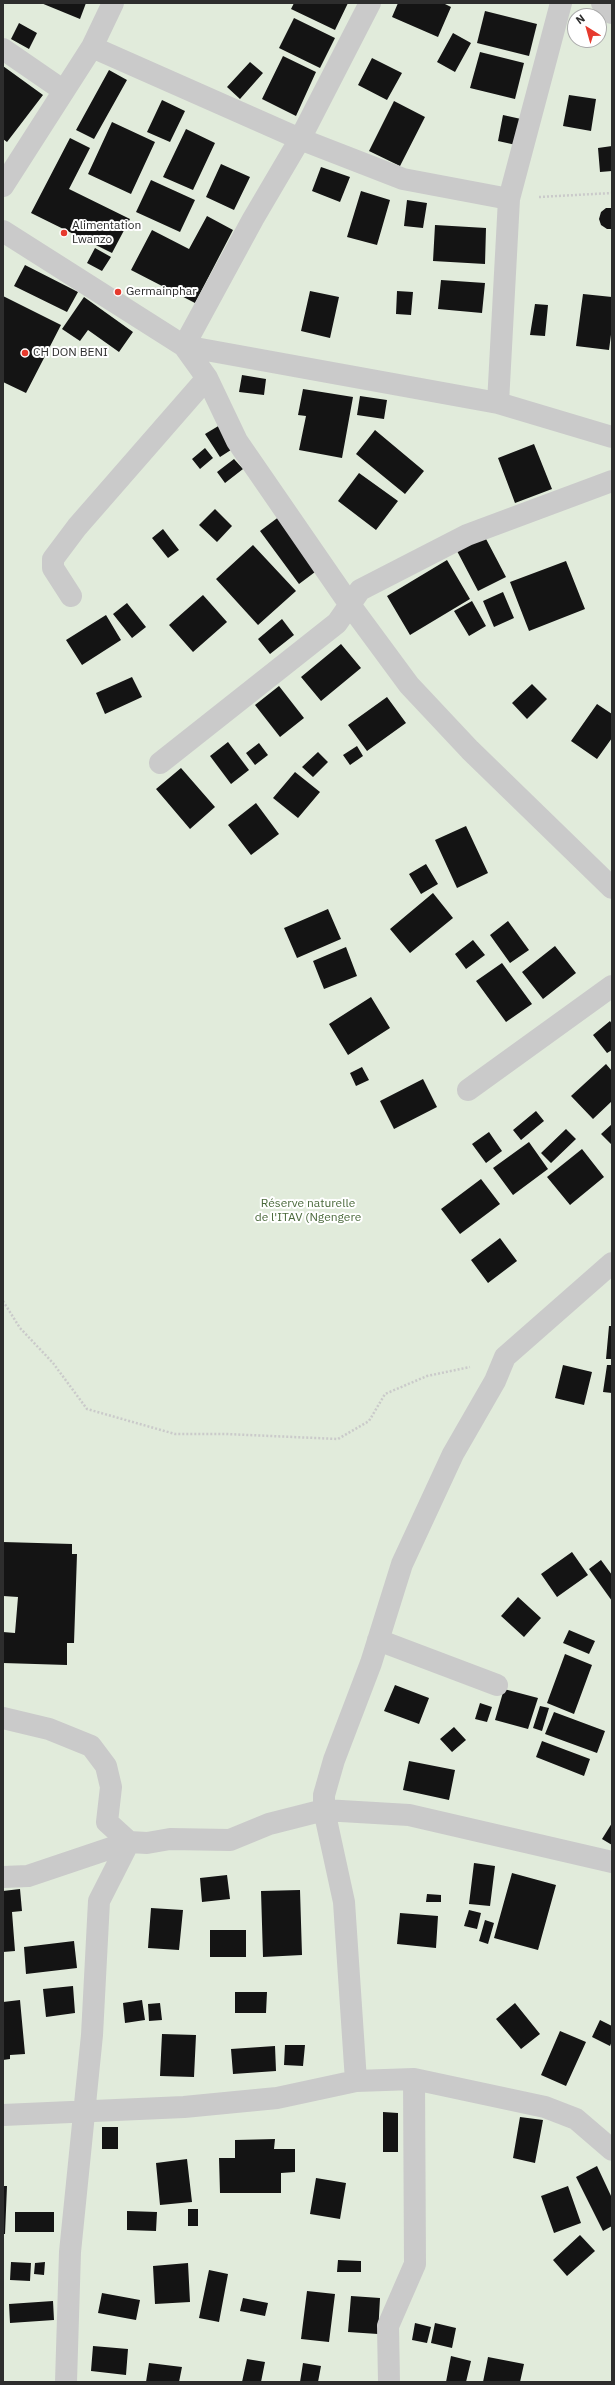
<!DOCTYPE html>
<html>
<head>
<meta charset="utf-8">
<style>
  body { margin:0 }
  #map { position:relative; width:615px; height:2385px; overflow:hidden; background:#fff; font-family:"IBM Plex Sans",sans-serif }
  canvas { display:block }
  .frame { position:absolute; inset:0; border:4px solid #2d2d2d; pointer-events:none }
  .north { position:absolute; left:567px; top:8px; width:40px; height:40px; box-sizing:border-box; background:#fff; border:1px solid #ababab; border-radius:50%; rotate:323deg; font-size:11px; font-weight:700; line-height:16px; text-align:center; color:#2d2d2d }
  .north::after { content:''; display:block; margin:auto; width:14px; height:18px; background:#e63a2e; clip-path:polygon(50% 0,100% 100%,50% 72%,0 100%) }
</style>
</head>
<body>
<div id="map">
<canvas width="615" height="2385"></canvas>
<div class="frame"></div>
<div class="north">N</div>
</div>
<script>
const g = document.querySelector('canvas').getContext('2d');
g.lineJoin = 'round';
function fillPath(path, color) { g.fillStyle = color; g.fill(path, 'evenodd'); }
const poly = rows => new Path2D(rows.map(r => 'M' + r).join(''));
function trace(path, color, width, dash) { g.strokeStyle = color; g.lineWidth = width; g.lineCap = dash ? 'butt' : 'round'; g.setLineDash(dash || []); g.stroke(path); }
function drawText(font, color, halo, rows, align = 'center') {
  g.font = font + ' "IBM Plex Sans",sans-serif'; g.lineWidth = 4; g.setLineDash([]); g.textBaseline = 'middle'; g.strokeStyle = halo; g.fillStyle = color; for (const [text, x, y, turn = 0] of rows) {
    g.save(); g.translate(x, y); g.rotate((+turn || 0) * Math.PI / 180); g.textAlign = isNaN(turn) ? turn : align; if (halo) g.strokeText(text, 0, 0); g.fillText(text, 0, 0); g.restore();
  }
}
const green = poly([
  [3,3,612,3,612,2382,3,2382],
  [575,16,599,16,599,40,575,40]
]);
const building = poly([
  [41,3,86,3,80,19],
  [294,3,348,3,335,30,291,9],
  [398,3,443,3,451,7,438,37,392,17],
  [485,11,537,24,529,56,477,43],
  [294,18,335,38,320,68,279,48],
  [19,23,37,33,29,49,11,39],
  [453,33,471,43,455,72,437,62],
  [480,52,524,63,515,99,470,88],
  [283,56,316,72,296,116,262,99],
  [372,58,402,73,387,100,358,85],
  [250,62,263,73,240,99,227,87],
  [3,66,43,95,7,142,3,139],
  [109,70,127,80,94,139,76,130],
  [569,95,596,99,591,131,563,126],
  [162,100,185,111,170,142,147,132],
  [394,101,425,117,400,166,369,151],
  [503,115,521,119,516,145,498,141],
  [112,122,155,142,131,194,88,174],
  [186,129,215,143,193,190,163,177],
  [70,138,90,148,69,189,130,219,112,253,31,213],
  [612,146,612,171,600,172,598,148],
  [221,164,250,177,234,210,206,197],
  [321,167,350,177,340,202,312,191],
  [151,180,195,200,180,232,136,212],
  [361,191,390,200,377,245,347,237],
  [407,200,427,203,423,228,404,226],
  [606,208,612,208,612,229,607,229,601,225,599,219,601,212],
  [207,216,233,230,195,303,131,270,152,230,189,249],
  [435,225,486,228,485,264,433,261],
  [95,248,111,257,102,271,87,263],
  [25,265,78,292,67,312,14,286],
  [441,280,485,283,482,313,438,309],
  [310,291,339,297,330,338,301,331],
  [397,291,413,292,411,315,396,314],
  [583,294,612,297,612,327,609,350,576,346],
  [3,296,61,325,26,393,3,382],
  [84,297,133,332,119,352,88,330,80,341,62,329],
  [535,304,548,305,545,336,530,335],
  [242,375,266,379,264,395,239,392],
  [303,389,353,397,342,458,299,450,306,416,298,415],
  [360,396,387,400,384,419,357,415],
  [220,425,234,448,220,457,205,434],
  [375,430,424,471,405,494,356,454],
  [534,444,552,489,515,503,498,458],
  [205,448,213,458,200,469,192,459],
  [234,459,243,469,225,483,217,472],
  [359,473,398,501,376,530,338,501],
  [215,509,232,526,217,542,199,525],
  [280,516,319,569,299,584,260,531],
  [163,529,179,550,168,558,152,538],
  [485,537,506,577,478,591,457,551],
  [253,545,296,591,258,625,216,579],
  [447,560,470,599,410,635,387,596],
  [566,561,585,609,529,631,510,582],
  [503,592,514,618,494,627,483,601],
  [203,595,227,622,193,652,169,625],
  [472,601,486,626,469,636,454,611],
  [127,603,146,627,132,638,113,614],
  [106,615,121,640,82,665,66,640],
  [282,619,294,635,270,654,258,639],
  [341,644,361,668,321,701,301,677],
  [132,677,142,697,105,714,96,693],
  [532,684,547,699,527,719,512,703],
  [279,686,304,718,280,737,255,705],
  [387,697,406,723,367,751,348,725],
  [597,704,612,714,612,738,597,759,571,741],
  [228,742,249,770,231,784,210,756],
  [259,743,268,755,255,765,246,753],
  [357,746,363,756,350,765,343,755],
  [318,752,328,762,313,777,302,767],
  [181,768,215,807,190,829,156,789],
  [295,772,320,792,298,818,273,798],
  [256,803,279,834,251,855,228,825],
  [466,826,488,873,457,888,435,840],
  [426,864,438,884,421,894,409,874],
  [433,893,453,918,410,953,390,929],
  [328,909,341,939,297,958,284,928],
  [508,921,529,950,510,963,490,935],
  [473,940,485,955,466,969,455,954],
  [555,946,576,973,543,999,522,972],
  [346,947,357,976,324,989,313,961],
  [502,963,532,1004,506,1022,476,981],
  [371,997,390,1028,348,1055,329,1024],
  [610,1021,612,1024,612,1050,607,1053,593,1035],
  [606,1064,612,1071,612,1101,593,1119,571,1096],
  [362,1067,369,1080,356,1086,350,1073],
  [423,1079,437,1107,394,1129,380,1101],
  [536,1111,544,1121,521,1140,513,1130],
  [612,1124,612,1145,601,1134],
  [566,1129,576,1139,551,1163,541,1153],
  [489,1132,502,1151,486,1163,472,1144],
  [529,1142,548,1169,513,1195,493,1168],
  [582,1149,604,1177,570,1205,547,1177],
  [481,1179,500,1204,460,1234,441,1209],
  [500,1238,517,1261,488,1283,471,1260],
  [609,1326,612,1326,612,1359,606,1359],
  [563,1365,592,1372,584,1405,555,1398],
  [607,1365,612,1365,612,1393,603,1392],
  [3,1542,72,1544,72,1554,77,1554,74,1643,67,1643,67,1665,3,1663,3,1632,15,1633,18,1597,3,1596],
  [572,1552,588,1575,557,1597,541,1574],
  [601,1560,612,1575,612,1601,589,1569],
  [518,1597,541,1618,524,1637,501,1616],
  [569,1630,595,1641,589,1654,563,1643],
  [565,1654,592,1665,574,1714,547,1703],
  [395,1685,429,1698,419,1724,384,1711],
  [504,1689,538,1698,528,1729,495,1720],
  [480,1703,492,1707,487,1722,475,1719],
  [540,1706,549,1708,542,1731,533,1728],
  [554,1712,605,1731,597,1753,545,1734],
  [454,1727,466,1740,452,1752,440,1739],
  [542,1741,590,1759,584,1776,536,1757],
  [409,1761,455,1770,449,1800,403,1790],
  [612,1823,612,1845,602,1839],
  [474,1863,495,1866,490,1906,469,1904],
  [512,1873,556,1885,538,1950,494,1938],
  [227,1875,230,1899,202,1902,200,1878],
  [20,1889,22,1911,12,1912,15,1951,3,1952,3,1891],
  [300,1890,302,1955,263,1957,261,1891],
  [427,1894,441,1895,441,1902,426,1902],
  [151,1908,183,1910,179,1950,148,1948],
  [469,1910,481,1913,477,1929,464,1926],
  [400,1913,438,1916,436,1948,397,1944],
  [485,1920,494,1923,488,1944,479,1941],
  [210,1930,246,1930,246,1957,210,1957],
  [74,1941,77,1968,26,1974,24,1947],
  [73,1986,75,2013,46,2017,43,1989],
  [235,1992,267,1992,266,2013,235,2013],
  [20,2000,25,2054,10,2055,10,2059,3,2060,3,2002],
  [142,2000,145,2020,125,2023,123,2003],
  [160,2003,162,2020,149,2021,148,2004],
  [515,2003,540,2034,521,2049,496,2019],
  [600,2020,612,2026,612,2041,610,2046,592,2037],
  [560,2031,586,2042,566,2086,541,2075],
  [162,2034,196,2035,194,2077,160,2076],
  [285,2045,305,2045,303,2066,284,2065],
  [275,2046,276,2071,233,2074,231,2049],
  [383,2112,398,2113,398,2152,383,2152],
  [520,2117,543,2120,535,2163,513,2158],
  [102,2127,118,2127,118,2149,102,2149],
  [275,2139,274,2149,295,2149,295,2172,281,2173,281,2193,220,2193,219,2158,235,2158,235,2140],
  [187,2159,192,2202,160,2205,156,2163],
  [597,2166,612,2198,612,2226,603,2231,576,2177],
  [316,2178,346,2183,340,2219,310,2214],
  [3,2186,7,2186,5,2234,3,2234],
  [568,2186,581,2223,554,2233,541,2196],
  [188,2209,198,2209,198,2226,188,2226],
  [127,2211,157,2212,156,2231,127,2230],
  [15,2212,54,2212,54,2232,15,2232],
  [580,2235,595,2251,567,2276,553,2260],
  [338,2260,361,2261,361,2272,337,2272],
  [11,2262,31,2263,30,2281,10,2280],
  [45,2262,44,2275,34,2274,35,2263],
  [188,2263,190,2302,155,2304,153,2266],
  [209,2270,228,2274,219,2322,199,2318],
  [307,2291,335,2294,329,2342,301,2339],
  [102,2293,140,2300,136,2320,98,2313],
  [351,2296,380,2298,378,2334,348,2332],
  [243,2298,268,2303,265,2316,240,2311],
  [53,2301,54,2320,10,2323,9,2304],
  [415,2323,431,2327,427,2343,412,2340],
  [435,2323,456,2328,452,2348,431,2343],
  [93,2346,128,2349,126,2375,91,2371],
  [451,2356,471,2361,466,2382,446,2382],
  [488,2357,524,2364,520,2382,483,2382],
  [247,2359,265,2362,261,2382,242,2382],
  [149,2363,182,2367,179,2382,146,2382],
  [303,2363,321,2366,318,2382,300,2382]
]);
const path = poly([
  [539,197,612,193],
  [3,1301,20,1328,53,1363,87,1409,175,1434,226,1434,338,1439,369,1421,385,1394,427,1376,470,1367]
]);
const street = poly([
  [602,3,612,13],
  [92,47,300,139,403,179,509,199],
  [3,49,64,91],
  [3,186,92,47,113,3],
  [3,231,184,346,498,403,612,437],
  [184,346,207,378,237,441,350,605,409,685,470,750,612,888],
  [184,346,253,219,300,139,370,3],
  [498,403,509,199,561,3],
  [71,596,53,568,53,559,77,527,207,378],
  [160,763,337,623,360,590,467,535,612,481],
  [468,1090,612,986],
  [378,1640,497,1685],
  [3,1718,49,1729,91,1746,106,1766,111,1787,107,1822,129,1842,99,1901,92,2035,70,2252,66,2382],
  [3,1877,28,1876,129,1842,147,1843,170,1839,230,1840,269,1824,324,1810,409,1815,612,1862],
  [356,2081,344,1902,324,1810,324,1795,334,1760,371,1663,402,1564,453,1454,495,1381,505,1357,612,1263],
  [3,2115,184,2107,277,2098,356,2081,414,2079,545,2107,576,2119,612,2150],
  [389,2382,388,2326,415,2264,414,2079]
]);
const markers = [
  [64,233,4,"#e63a2e"],
  [118,292,4,"#e63a2e"],
  [25,353,4,"#e63a2e"]
];
const poiNames = [
  ["Alimentation",72,226],
  ["Lwanzo",72,240],
  ["Germainphar",126,292],
  ["CH DON BENI",33,353]
];
const parkNames = [
  ["Réserve naturelle",308,1204],
  ["de l'ITAV (Ngengere",308,1218]
];
fillPath(green, '#e1ebdb');
fillPath(building, '#141414');
trace(path, '#cacaca', 2.5, [2, 2]);
trace(street, '#cacaca', 22);
for (const [x, y, r, color] of markers) { const dot = new Path2D(); dot.arc(x, y, r, 0, 2 * Math.PI); g.fillStyle = color; g.fill(dot); trace(dot, '#fff', 1.5); }
drawText('12px', '#2d2d2d', '#fff', poiNames, 'left');
drawText('12px', '#4a693b', '#fff', parkNames);
</script>
</body>
</html>
